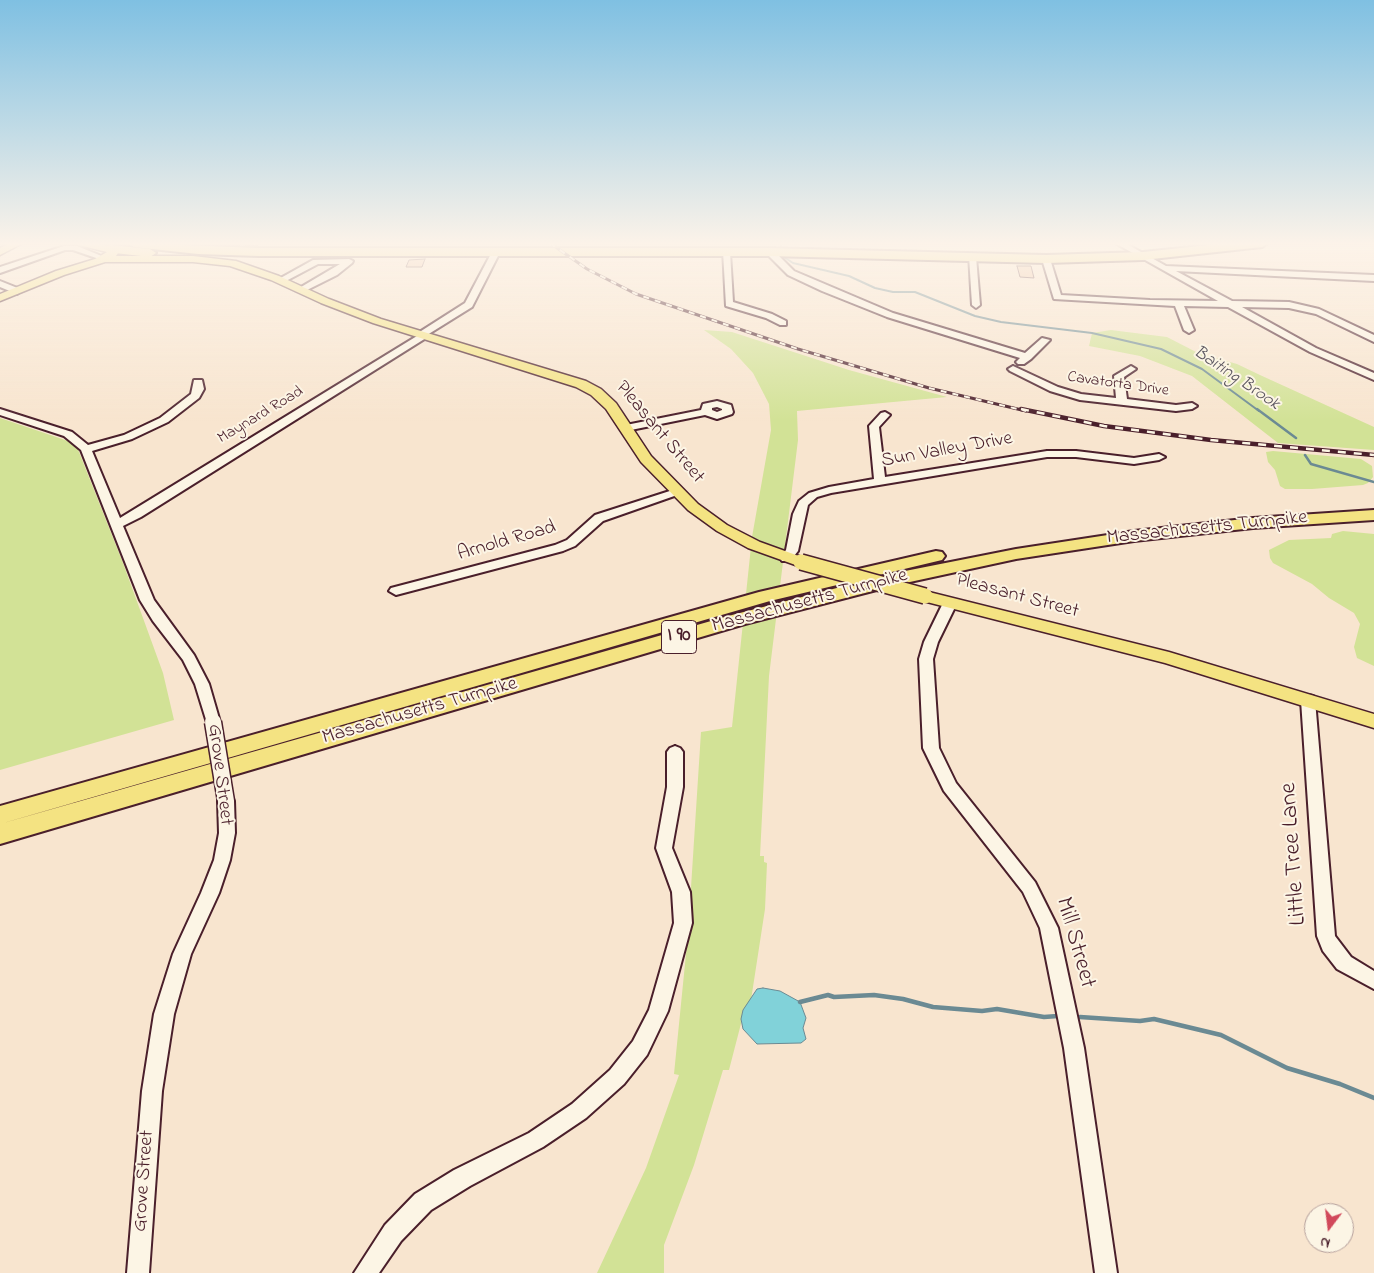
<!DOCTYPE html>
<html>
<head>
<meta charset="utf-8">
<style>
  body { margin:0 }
  #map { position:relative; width:1374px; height:1273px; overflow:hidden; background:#f8e5cf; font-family:"Indie Flower",sans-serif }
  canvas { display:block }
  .north { position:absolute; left:1304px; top:1203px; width:50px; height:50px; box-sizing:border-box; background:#fcf5e5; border:1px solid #b59f9b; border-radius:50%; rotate:195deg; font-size:14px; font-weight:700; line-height:20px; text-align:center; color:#4a1f2b }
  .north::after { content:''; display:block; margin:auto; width:18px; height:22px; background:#d1495b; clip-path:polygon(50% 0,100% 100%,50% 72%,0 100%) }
</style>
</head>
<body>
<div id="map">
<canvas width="1374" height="1273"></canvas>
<div class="north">N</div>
</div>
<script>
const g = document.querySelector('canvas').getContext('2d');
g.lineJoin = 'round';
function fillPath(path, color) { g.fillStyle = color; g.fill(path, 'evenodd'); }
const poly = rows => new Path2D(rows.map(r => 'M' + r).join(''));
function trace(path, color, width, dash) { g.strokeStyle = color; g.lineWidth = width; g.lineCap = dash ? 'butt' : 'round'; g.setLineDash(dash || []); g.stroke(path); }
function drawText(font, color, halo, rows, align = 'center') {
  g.font = font + ' "Indie Flower",sans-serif'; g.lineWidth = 4; g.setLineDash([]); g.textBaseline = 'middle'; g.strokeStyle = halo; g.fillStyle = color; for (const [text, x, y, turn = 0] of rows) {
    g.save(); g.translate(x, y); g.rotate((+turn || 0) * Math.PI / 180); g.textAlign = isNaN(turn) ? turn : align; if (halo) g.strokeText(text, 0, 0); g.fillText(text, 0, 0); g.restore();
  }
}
const green = poly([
  [704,330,732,332,849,370,947,397,797,411,798,440,769,676,760,856,764,856,764,862,767,863,765,909,749,1013,744,1012,729,1070,723,1070,694,1165,664,1245,664,1273,597,1273,646,1168,679,1075,674,1074,688,934,701,732,732,727,752,537,771,430,769,404,753,373,731,349],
  [1111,330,1167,337,1198,353,1237,364,1260,375,1374,427,1374,450,1278,443,1192,376,1140,356,1089,346,1092,333],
  [0,418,71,442,77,447,123,563,163,673,174,720,0,770],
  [1273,451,1361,459,1372,466,1373,477,1368,483,1363,485,1312,489,1285,489,1280,486,1275,470,1268,462,1266,452],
  [1343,531,1374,534,1374,666,1357,658,1354,647,1360,624,1354,613,1329,598,1312,584,1273,563,1270,558,1269,550,1289,540,1331,538,1332,534]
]);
const water = poly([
  [763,988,780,991,800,1002,806,1018,803,1028,806,1039,801,1043,757,1044,743,1029,741,1019,743,1010,757,989,763,988]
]);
const streamFar2 = poly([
  [781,246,782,243],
  [781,255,793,263,849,276,875,288,893,292,915,292,975,316,1001,322,1092,333,1161,349,1202,369,1259,411]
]);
const streamFar1 = poly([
  [1257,409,1296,438],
  [1305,455,1311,464,1374,482]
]);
const stream = poly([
  [800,1002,828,995,834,997,874,995,903,999,933,1007,982,1011,997,1009,1044,1017,1058,1016],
  [1080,1017,1140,1021,1154,1019,1221,1035,1287,1068,1340,1084,1374,1098]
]);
const building = poly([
  [425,259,422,267,406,267,409,260,425,259],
  [1017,266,1031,266,1034,278,1020,277,1017,266]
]);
const minor = poly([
  [243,243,259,243,255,245,243,243],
  [1115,243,1125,243,1166,266,1374,275,1374,281,1176,271,1232,301,1289,302,1319,309,1374,335,1374,342,1316,314,1289,308,1242,307,1316,348,1374,373,1374,380,1310,352,1228,307,1184,306,1194,330,1189,333,1184,330,1175,306,1054,299,1042,259,1046,257,1050,259,1061,295,1150,300,1218,301,1115,243],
  [64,246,77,246,109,259,105,261,73,250,65,250,0,273,0,267,64,246],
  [493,250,500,252,472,307,427,335,426,338,141,517,123,526,154,600,194,655,209,684,220,722,218,726,208,726,195,684,183,660,153,621,140,600,81,450,64,436,0,415,0,409,72,432,88,445,124,435,160,418,191,394,194,380,202,380,204,389,199,398,168,422,132,439,92,451,120,518,417,336,418,333,465,303,493,250],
  [723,250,730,252,733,302,772,314,786,321,786,325,780,325,766,318,726,306,723,250],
  [767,250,773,250,794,271,893,313,1025,353,1042,338,1050,340,1031,359,1024,364,1018,364,1016,362,1020,358,887,317,822,291,788,275,767,254,767,250],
  [969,255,976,257,980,305,976,308,972,305,969,255],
  [349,259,353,261,352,263,337,275,303,292,296,290,340,264,318,264,284,282,277,280,313,260,349,259],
  [0,281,20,289,21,291,17,294,0,287,0,281],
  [1013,366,1058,387,1081,394,1116,398,1114,376,1131,366,1136,369,1124,377,1127,399,1176,405,1192,403,1197,406,1192,409,1176,411,1080,400,1050,391,1010,371,1008,369,1013,366],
  [717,401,731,405,733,412,732,414,717,419,705,415,626,431,621,428,626,425,701,410,703,404,717,401],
  [717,407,722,409,722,410,717,412,712,410,712,408,717,407],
  [885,412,890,415,879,427,885,477,1047,451,1076,451,1134,458,1159,454,1165,457,1159,460,1134,464,1076,457,1047,457,831,493,817,497,808,505,798,551,790,561,782,561,780,558,786,550,793,514,799,501,809,493,829,487,874,479,869,426,881,413,885,412],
  [676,489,682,492,680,494,603,521,575,546,563,551,396,595,389,591,391,588,555,545,567,540,595,515,676,489],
  [950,599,957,603,938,642,933,659,939,748,956,783,1035,882,1058,928,1084,1048,1117,1273,1095,1273,1064,1048,1040,928,1023,892,944,791,923,748,919,659,924,642,943,603,950,599],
  [1308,695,1313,696,1315,700,1335,936,1351,957,1374,971,1374,989,1337,969,1323,951,1317,936,1301,700,1303,696,1308,695],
  [675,746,680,748,683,752,683,787,672,848,690,892,692,923,668,1011,647,1055,624,1084,586,1118,543,1147,470,1186,431,1210,401,1241,379,1273,354,1273,385,1225,415,1194,454,1170,529,1133,572,1104,610,1070,633,1041,649,1010,674,923,672,892,656,848,667,787,667,752,670,748,675,746],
  [226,795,232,797,234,801,235,833,230,860,219,893,191,954,174,1014,162,1091,149,1273,127,1273,142,1091,154,1014,173,954,201,893,214,860,219,833,218,801,220,797,226,795]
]);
const major = poly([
  [10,243,23,243,0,255,0,248,10,243],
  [71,243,94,243,114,247,118,253,116,256,193,256,236,261,279,276,329,299,381,319,586,381,601,389,616,403,651,456,698,504,727,525,760,542,807,559,809,562,801,567,748,548,717,531,688,510,641,462,606,409,591,395,576,387,373,323,321,303,271,280,230,266,193,262,105,262,64,275,0,301,0,294,56,271,95,259,107,252,71,243],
  [925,591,1169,652,1374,714,1374,728,1165,663,919,600,917,596,919,592,925,591]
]);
const highway = poly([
  [128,243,259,248,770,248,1046,255,1143,252,1228,243,1268,243,1262,247,1143,260,1046,263,770,256,259,256,198,254,134,247,128,243],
  [110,245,150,249,156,253,150,257,106,252,106,246,110,245],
  [1374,510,1374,520,1253,528,1134,541,1016,559,896,585,745,624,0,844,0,824,732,615,895,573,1016,549,1134,531,1253,518,1374,510],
  [936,551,942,552,945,556,942,560,770,601,0,824,0,806,759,592,936,551]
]);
const railFar1 = poly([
  [550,243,587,269,636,294,798,349,929,388,1026,411]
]);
const rail = poly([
  [1021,409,1104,426,1211,440,1374,455]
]);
const minorBridge = poly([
  [213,722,226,801]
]);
const majorBridge = poly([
  [801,562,925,596]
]);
const farStreetnames = [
  ["Cavatorta Drive",1118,385,8],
  ["Maynard Road",261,416,-31]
];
const farWaternames = [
  ["Baiting Brook",1236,379,34]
];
const shields = [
  [679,637,35]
];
const shieldNames = [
  ["I 90",679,637]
];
const streetNames = [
  ["Pleasant Street",659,433,50],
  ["Sun Valley Drive",947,451,-10],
  ["Massachusetts Turnpike",1207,529,-6],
  ["Arnold Road",507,542,-16],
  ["Pleasant Street",1017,597,15],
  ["Massachusetts Turnpike",810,602,-15],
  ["Massachusetts Turnpike",420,712,-16],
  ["Grove Street",219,775,83],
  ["Grove Street",145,1181,-86]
];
const nearStreetnames = [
  ["Little Tree Lane",1295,854,-94],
  ["Mill Street",1074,943,74]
];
fillPath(green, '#d2e296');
fillPath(water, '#81d2d9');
trace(water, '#6b8a93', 1);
trace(streamFar2, '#6b8a93', 2);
trace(streamFar1, '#6b8a93', 2.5);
trace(stream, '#6b8a93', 4.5);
fillPath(building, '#edbf9d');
trace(building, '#4a1f2b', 1);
trace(minor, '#4a1f2b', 4);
trace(major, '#4a1f2b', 3);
trace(highway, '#4a1f2b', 4);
fillPath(minor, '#fcf5e5');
fillPath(major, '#f4e382');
fillPath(highway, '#f4e382');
trace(railFar1, '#4a1f2b', 3);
trace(rail, '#4a1f2b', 4.5);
trace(railFar1, '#fcf5e5', 2, [6]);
trace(rail, '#fcf5e5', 2.5, [8]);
trace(minorBridge, '#4a1f2b', 19, []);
trace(majorBridge, '#4a1f2b', 18, []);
trace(minorBridge, '#fcf5e5', 16);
trace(majorBridge, '#f4e382', 15);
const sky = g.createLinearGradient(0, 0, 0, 421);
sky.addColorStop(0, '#7fc0e2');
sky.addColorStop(0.58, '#fcf3e9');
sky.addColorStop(1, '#fcf3e900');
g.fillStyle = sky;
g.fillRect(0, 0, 1374, 421);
drawText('16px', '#4a1f2b', '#fcf5e5', farStreetnames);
drawText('italic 18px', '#5a555f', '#fcf5e5', farWaternames);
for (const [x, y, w] of shields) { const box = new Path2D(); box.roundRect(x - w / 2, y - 16.5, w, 33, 4); g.fillStyle = '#fcf5e5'; g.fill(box); trace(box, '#4a1f2b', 1); }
drawText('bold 19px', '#4a1f2b', null, shieldNames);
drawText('20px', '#4a1f2b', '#fcf5e5', streetNames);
drawText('24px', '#4a1f2b', '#fcf5e5', nearStreetnames);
</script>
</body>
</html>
